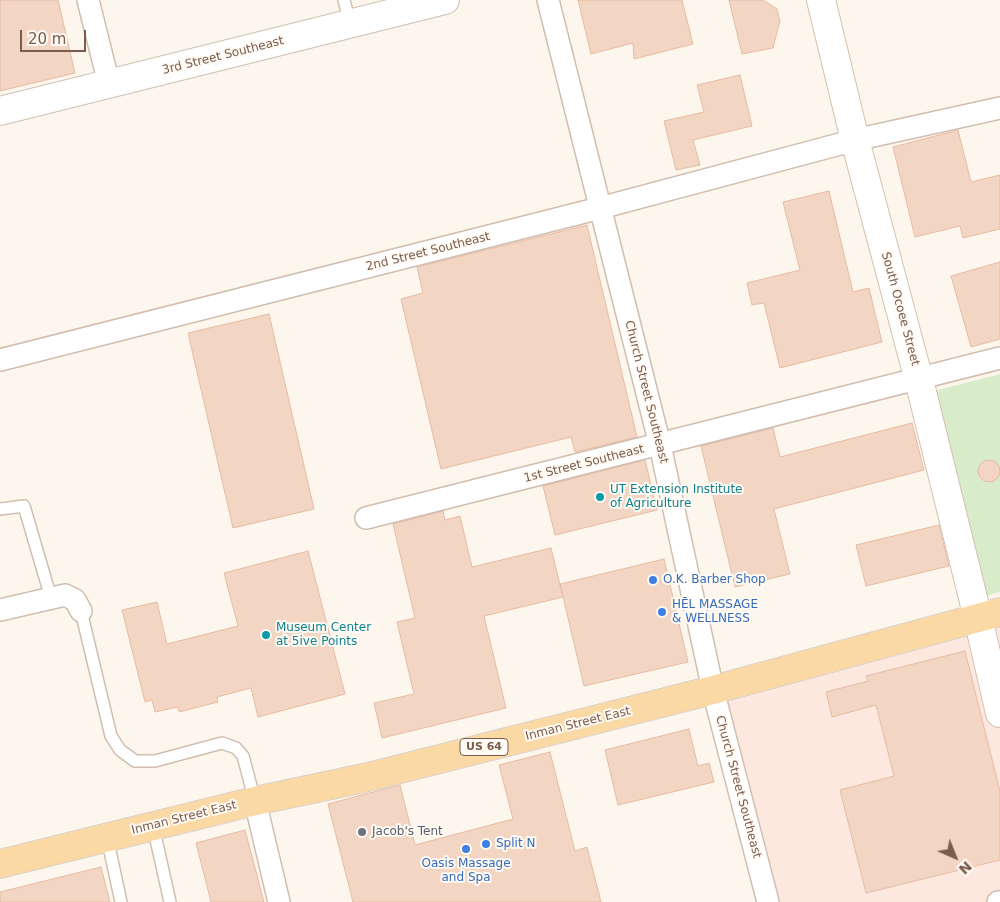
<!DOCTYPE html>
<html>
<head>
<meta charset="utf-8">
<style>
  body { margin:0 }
  #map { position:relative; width:1000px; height:902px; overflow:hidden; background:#fdf6ec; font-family:"DejaVu Sans",sans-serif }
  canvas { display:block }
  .north { position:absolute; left:930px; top:832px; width:50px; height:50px; -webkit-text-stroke:4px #fffaf3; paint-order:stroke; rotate:136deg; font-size:14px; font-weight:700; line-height:20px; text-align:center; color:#7a5c4d }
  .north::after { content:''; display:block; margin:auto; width:18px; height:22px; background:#7a5c4d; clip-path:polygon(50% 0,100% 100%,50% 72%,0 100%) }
  .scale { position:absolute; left:20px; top:30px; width:66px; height:22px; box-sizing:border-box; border:2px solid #7a5c4d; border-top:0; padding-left:6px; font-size:15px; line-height:18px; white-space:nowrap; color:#7a5c4d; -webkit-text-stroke:4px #fffaf3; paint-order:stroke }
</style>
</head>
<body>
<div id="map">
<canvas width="1000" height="902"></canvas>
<div class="north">N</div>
<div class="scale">20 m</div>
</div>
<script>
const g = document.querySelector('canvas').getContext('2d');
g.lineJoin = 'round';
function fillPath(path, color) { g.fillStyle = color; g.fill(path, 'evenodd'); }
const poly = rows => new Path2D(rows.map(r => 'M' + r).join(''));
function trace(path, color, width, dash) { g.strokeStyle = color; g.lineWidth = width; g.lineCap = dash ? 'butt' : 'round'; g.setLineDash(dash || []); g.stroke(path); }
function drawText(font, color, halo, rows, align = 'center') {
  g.font = font + ' "DejaVu Sans",sans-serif'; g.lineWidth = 4; g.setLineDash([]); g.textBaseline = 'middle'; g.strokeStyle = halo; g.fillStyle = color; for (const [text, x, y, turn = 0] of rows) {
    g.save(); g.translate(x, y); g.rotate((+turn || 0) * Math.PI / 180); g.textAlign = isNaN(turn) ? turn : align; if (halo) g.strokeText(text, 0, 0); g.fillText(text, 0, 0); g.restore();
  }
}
const commercial = poly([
  [1000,612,1000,902,768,902,713,690]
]);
const green = poly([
  [1000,374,1000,592,985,596,934,391]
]);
const building = poly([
  [0,0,58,0,75,73,0,91,0,0],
  [578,0,682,0,693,44,634,59,633,43,591,54,578,0],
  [729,0,763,0,777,9,780,21,773,48,742,54,729,0],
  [740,75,752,126,693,140,700,165,676,170,664,121,704,112,697,85,740,75],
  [958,130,971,182,1000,175,1000,229,963,238,960,226,915,237,893,147,958,130],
  [829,191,853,292,869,288,882,342,780,368,764,303,752,305,747,283,800,270,783,202,829,191],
  [587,225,637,437,575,452,571,437,441,469,401,299,423,293,417,267,587,225],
  [1000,262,1000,339,971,347,951,276,1000,262],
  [269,314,314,509,233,528,188,333,269,314],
  [912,423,924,470,774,509,790,574,735,587,701,446,773,428,780,457,912,423],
  '978 471a11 11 0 1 1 22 0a11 11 0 1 1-22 0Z',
  [645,460,657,510,555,535,543,486,645,460],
  [443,511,445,520,460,516,472,567,551,548,563,597,484,616,506,708,382,738,374,703,414,694,397,622,415,618,393,524,443,511],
  [939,525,949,566,866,586,856,545,939,525],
  [308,551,345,694,258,717,251,688,217,697,218,702,179,712,178,707,155,712,152,700,145,702,122,610,157,602,167,644,238,626,224,573,308,551],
  [664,559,688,662,584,686,560,584,664,559],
  [965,651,1000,791,1000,860,866,893,840,790,894,776,876,705,832,717,826,692,868,681,866,676,965,651],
  [689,729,698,766,709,763,714,782,618,805,605,750,689,729],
  [550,752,575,851,587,847,601,902,353,902,328,804,400,785,415,845,513,819,499,765,550,752],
  [245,830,264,902,211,902,196,843,245,830],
  [101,867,110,902,0,902,0,892,101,867]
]);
const service = poly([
  [344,0,350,24],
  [0,509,24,506,51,598],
  [81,611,111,736,120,750,135,761,155,761,222,743,236,748,243,756,255,801],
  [153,826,170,902],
  [107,837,121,902]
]);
const minor = poly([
  [88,0,109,84],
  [548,0,660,445,713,690,768,902],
  [0,360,600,208,855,140,1000,108],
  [366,518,1000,358],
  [0,610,65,595,75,600,81,611],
  [255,801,279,902],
  [998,902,1000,902]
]);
const tertiary = poly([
  [0,111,445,0]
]);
const secondary = poly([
  [821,0,855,140,919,380,978,618,1000,713]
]);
const primary = poly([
  [0,864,255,801,364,778,713,690,1000,612]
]);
const markers = [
  [600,497,5,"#0f9aa8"],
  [653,580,5,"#3f7fe0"],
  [662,612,5,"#3f7fe0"],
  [266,635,5,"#0f9aa8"],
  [362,832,5,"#6b7280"],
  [486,844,5,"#3f7fe0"],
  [466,849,5,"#3f7fe0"]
];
const shields = [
  [484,747,48]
];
const shieldNames = [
  ["US 64",484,747]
];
const streetNames = [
  ["3rd Street Southeast",223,56,-14],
  ["2nd Street Southeast",428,252,-14],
  ["South Ocoee Street",900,309,75],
  ["Church Street Southeast",646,392,76],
  ["1st Street Southeast",584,464,-14],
  ["Inman Street East",578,724,-14],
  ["Church Street Southeast",738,787,75],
  ["Inman Street East",184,818,-14]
];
const cultureNames = [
  ["UT Extension Institute",610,490],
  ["of Agriculture",610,504],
  ["Museum Center",276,628],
  ["at 5ive Points",276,642]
];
const shopNames = [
  ["O.K. Barber Shop",663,580],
  ["HĒL MASSAGE",672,605],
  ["& WELLNESS",672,619],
  ["Split N",496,844],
  ["Oasis Massage",466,864,"center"],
  ["and Spa",466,878,"center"]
];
const worshipNames = [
  ["Jacob's Tent",372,832]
];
fillPath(commercial, '#fde8e0');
fillPath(green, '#d8ecc9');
fillPath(building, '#f3d5c3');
trace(building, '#e6bba3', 1);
trace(service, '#d1beb0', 14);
trace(minor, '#d1beb0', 24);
trace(tertiary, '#d1beb0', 30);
trace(secondary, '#d6c0b0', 30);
trace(primary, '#dad1cd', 30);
trace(service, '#fff', 11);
trace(minor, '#fff', 21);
trace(tertiary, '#fff', 28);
trace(secondary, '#fff', 28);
trace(primary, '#fbd9a5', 28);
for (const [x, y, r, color] of markers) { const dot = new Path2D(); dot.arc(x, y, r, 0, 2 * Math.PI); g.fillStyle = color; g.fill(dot); trace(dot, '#fffaf3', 2); }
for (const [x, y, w] of shields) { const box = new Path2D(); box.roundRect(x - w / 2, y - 8.5, w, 17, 4); g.fillStyle = '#fffaf3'; g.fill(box); trace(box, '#7a5c4d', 1); }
drawText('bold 11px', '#7a5c4d', null, shieldNames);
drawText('12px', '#7a5c4d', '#fffaf3', streetNames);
drawText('12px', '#0d838f', '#fffaf3', cultureNames, 'left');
drawText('12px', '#366cbe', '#fffaf3', shopNames, 'left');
drawText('12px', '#5b616d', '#fffaf3', worshipNames, 'left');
</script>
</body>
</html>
